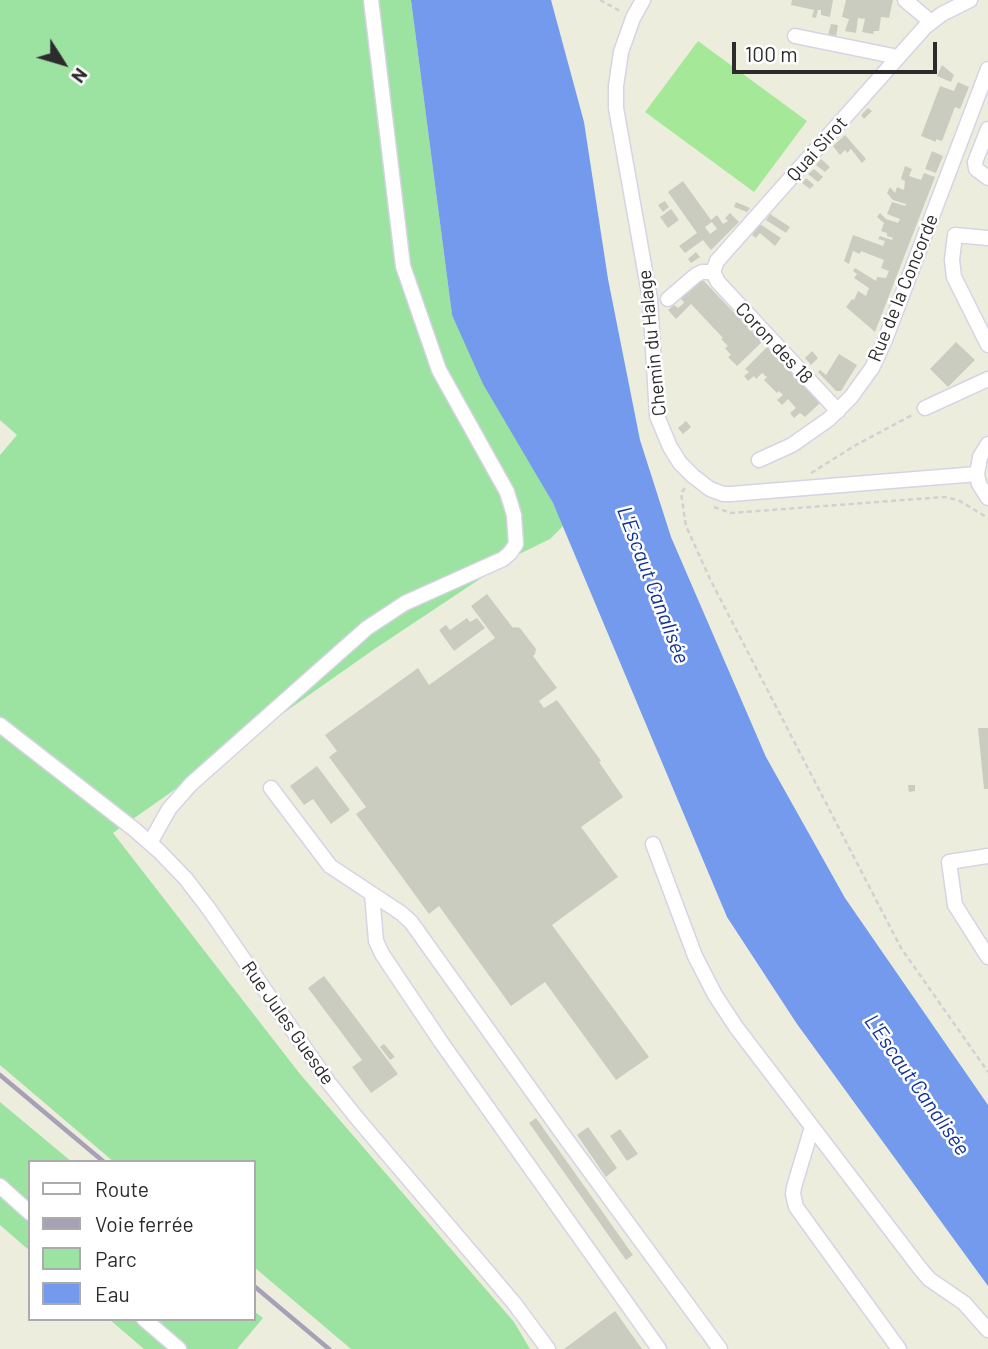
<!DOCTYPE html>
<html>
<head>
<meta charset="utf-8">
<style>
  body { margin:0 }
  #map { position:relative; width:988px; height:1349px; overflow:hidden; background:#ededde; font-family:Barlow,sans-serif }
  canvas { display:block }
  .legend { position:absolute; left:28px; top:1160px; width:228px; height:161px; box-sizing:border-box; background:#fff; border:2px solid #ababab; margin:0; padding:9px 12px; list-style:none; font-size:21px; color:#2c2c2c }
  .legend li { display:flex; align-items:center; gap:14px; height:35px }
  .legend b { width:35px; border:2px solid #ababab }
  .north { position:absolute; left:28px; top:28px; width:70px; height:70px; -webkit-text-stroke:5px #fff; paint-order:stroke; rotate:127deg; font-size:19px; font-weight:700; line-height:28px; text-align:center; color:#2c2c2c }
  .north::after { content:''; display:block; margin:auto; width:24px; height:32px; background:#2c2c2c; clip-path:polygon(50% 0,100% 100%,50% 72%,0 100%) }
  .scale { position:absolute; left:732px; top:42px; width:205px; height:32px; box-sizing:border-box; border:4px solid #2c2c2c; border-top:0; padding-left:9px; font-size:21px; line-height:24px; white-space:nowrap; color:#2c2c2c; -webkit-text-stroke:5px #fff; paint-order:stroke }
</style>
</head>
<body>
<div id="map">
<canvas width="988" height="1349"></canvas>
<ul class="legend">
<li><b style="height:9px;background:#fff"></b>Route</li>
<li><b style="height:9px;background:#a6a1b5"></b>Voie ferrée</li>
<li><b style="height:19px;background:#9ce2a1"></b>Parc</li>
<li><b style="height:19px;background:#739aed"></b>Eau</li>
</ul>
<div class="north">N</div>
<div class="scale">100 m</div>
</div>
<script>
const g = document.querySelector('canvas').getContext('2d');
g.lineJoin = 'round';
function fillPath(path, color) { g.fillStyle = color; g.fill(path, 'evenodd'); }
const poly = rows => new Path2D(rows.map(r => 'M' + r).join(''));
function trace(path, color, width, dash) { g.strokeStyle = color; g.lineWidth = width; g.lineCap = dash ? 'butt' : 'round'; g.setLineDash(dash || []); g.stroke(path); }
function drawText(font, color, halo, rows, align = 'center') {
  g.font = font + ' Barlow,sans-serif'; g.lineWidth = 5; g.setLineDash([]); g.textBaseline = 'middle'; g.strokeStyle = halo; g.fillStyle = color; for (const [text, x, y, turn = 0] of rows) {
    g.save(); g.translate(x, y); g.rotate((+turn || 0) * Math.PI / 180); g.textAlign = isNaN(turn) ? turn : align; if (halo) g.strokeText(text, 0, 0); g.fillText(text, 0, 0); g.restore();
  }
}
const green = poly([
  [0,0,411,0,452,315,553,503,563,526,550,539,513,557,373,650,113,833,300,1074,514,1322,530,1349,351,1349,254,1267,254,1162,114,1162,0,1065,0,455,17,435,0,420],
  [0,1102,72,1162,30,1162,30,1251,0,1225],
  [254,1311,263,1318,237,1349,144,1349,109,1319,254,1319]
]);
const pitch = poly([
  [698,41,807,121,754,192,645,112]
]);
const water = poly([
  [411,0,551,0,584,122,608,279,640,440,671,537,766,757,845,898,988,1105,988,1286,797,1024,727,917,553,503,483,384,452,315]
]);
const building = poly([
  [792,0,833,0,830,17,821,15,821,10,818,10,816,18,812,17,814,10,791,5],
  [846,0,893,0,889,18,881,17,879,31,874,31,873,34,862,32,865,19,858,18,856,33,845,31,849,19,842,17],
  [831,24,838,25,836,37,828,35],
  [942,65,954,75,951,82,937,76],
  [958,82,969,87,960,109,955,107,942,141,936,139,936,142,921,136,940,86,954,91],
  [868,108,872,111,864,119,861,115],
  [845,135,866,159,862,163,851,149,847,153,845,150,840,155,833,146],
  [932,151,943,156,936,173,925,169],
  [821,159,830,167,825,172,816,165],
  [905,166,912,169,909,176,921,180,924,173,935,177,875,332,846,307,852,299,854,300,858,291,866,296,869,288,854,278,857,274,853,271,855,268,876,281,877,277,886,278,889,271,881,268,884,260,861,251,860,254,853,251,849,264,844,261,853,235,883,246,885,241,878,239,880,236,892,240,893,238,887,236,887,233,881,231,884,223,877,217,880,213,886,219,898,223,900,219,887,214,892,202,905,206,906,204,893,200,887,193,890,187,895,193,897,187,904,190,905,181,901,179],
  [814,169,823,177,818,182,808,174],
  [806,178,814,185,810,189,802,183],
  [683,181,711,220,717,215,723,224,728,221,725,218,730,213,739,222,711,250,703,240,685,253,679,246,697,233,668,192],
  [712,222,717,229,710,234,705,227],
  [665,201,669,207,663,212,658,205],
  [736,202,750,208,747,212,734,207],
  [671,209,679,220,668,228,660,217],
  [770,214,790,227,786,233,766,220],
  [760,224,781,238,775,246,760,233,756,238,752,235],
  [696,252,700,257,691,263,688,259],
  [701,278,762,342,737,366,728,357,731,355,725,348,728,346,721,339,723,338,691,304,676,319,668,310,674,305,678,308,683,304,684,302,679,297,685,292,686,293],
  [956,342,975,360,948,387,930,369],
  [767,347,820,403,805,417,800,413,794,418,790,413,796,408,788,399,782,405,777,400,783,395,779,391,777,393,764,380,767,377,762,373,756,379,754,376,748,381,744,376,749,372,745,369],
  [812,351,818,358,811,365,805,358],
  [839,354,857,365,841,391,836,391,818,372,820,370,826,375],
  [686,421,691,427,683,434,678,428],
  [487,594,513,628,515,627,520,628,536,649,535,654,533,656,557,688,539,701,544,708,557,700,601,761,599,762,623,797,581,827,618,877,552,925,649,1057,616,1080,545,982,511,1006,439,906,429,914,356,814,366,807,329,757,337,751,325,735,418,668,429,685,495,638,471,606],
  [467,618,470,622,477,618,485,628,454,651,439,630,446,625,450,630],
  [978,728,988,728,988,789,984,789],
  [317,766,350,810,331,824,313,799,304,805,290,786],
  [908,785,915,785,915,791,909,792],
  [324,976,398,1074,371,1093,352,1067,362,1060,308,988],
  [384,1044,395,1057,390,1060,380,1047],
  [536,1118,633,1255,626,1260,529,1123],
  [588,1127,617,1168,606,1177,577,1135],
  [620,1129,638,1154,627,1161,610,1136],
  [615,1311,642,1349,564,1349]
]);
const path = poly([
  [600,0,622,12],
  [811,473,856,445,914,414],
  [685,488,681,493,686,526,711,581,901,948,988,1072],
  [714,507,731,513,944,497,958,500,988,518]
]);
const minor = poly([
  [643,0,633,18,621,52,616,86,616,108,650,299,657,416,670,447,680,463,693,476,710,489,723,494,731,494,977,474],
  [905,0,931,22],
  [795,36,898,57],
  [988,129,975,162,976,169,988,178],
  [988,238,955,235,952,260,954,277,988,345],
  [713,272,718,282,838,411],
  [668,299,696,275,702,272,713,272,717,261,925,27,942,14,970,0],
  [925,408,988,379],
  [988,444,980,457,977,474,979,484,988,498],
  [759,460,792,445,829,419,851,397,872,368,885,340,988,69],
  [0,725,135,830,159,851,186,879,209,909,329,1083,356,1117,514,1303,548,1349],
  [271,788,330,866,401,913,411,922,564,1136,720,1349],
  [150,843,169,809,191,784,367,628,405,603,503,559,510,553,516,544,514,515,507,492,439,370,403,266,371,0],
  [653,844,695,956,715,995,736,1027,919,1267,929,1279,964,1303,988,1330],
  [988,856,949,862,955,905,988,957],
  [372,894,376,941,382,954,441,1042,659,1349],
  [812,1127,794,1187,793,1194,796,1207,899,1349],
  [0,1186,30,1213],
  [144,1319,179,1349]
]);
const rail = poly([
  [0,1075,104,1162],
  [254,1286,329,1349]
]);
const streetNames = [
  ["Quai Sirot",817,149,-48],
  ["Rue de la Concorde",903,288,-68],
  ["Chemin du Halage",652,343,-96],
  ["Coron des 18",774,343,47],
  ["Rue Jules Guesde",288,1023,55]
];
const waterNames = [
  ["L'Escaut Canalisée",653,585,69],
  ["L'Escaut Canalisée",917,1085,55]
];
fillPath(green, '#9ce2a1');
fillPath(pitch, '#a5e998');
fillPath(water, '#739aed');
fillPath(building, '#cbccc0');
trace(minor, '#d7d3e4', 17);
trace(path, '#d1d1d1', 2.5, [5, 3.5]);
trace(minor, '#fff', 14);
trace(rail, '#a6a1b5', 4.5);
drawText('19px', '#2c2c2c', '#fff', streetNames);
drawText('italic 21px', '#10329b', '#fff', waterNames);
</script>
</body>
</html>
